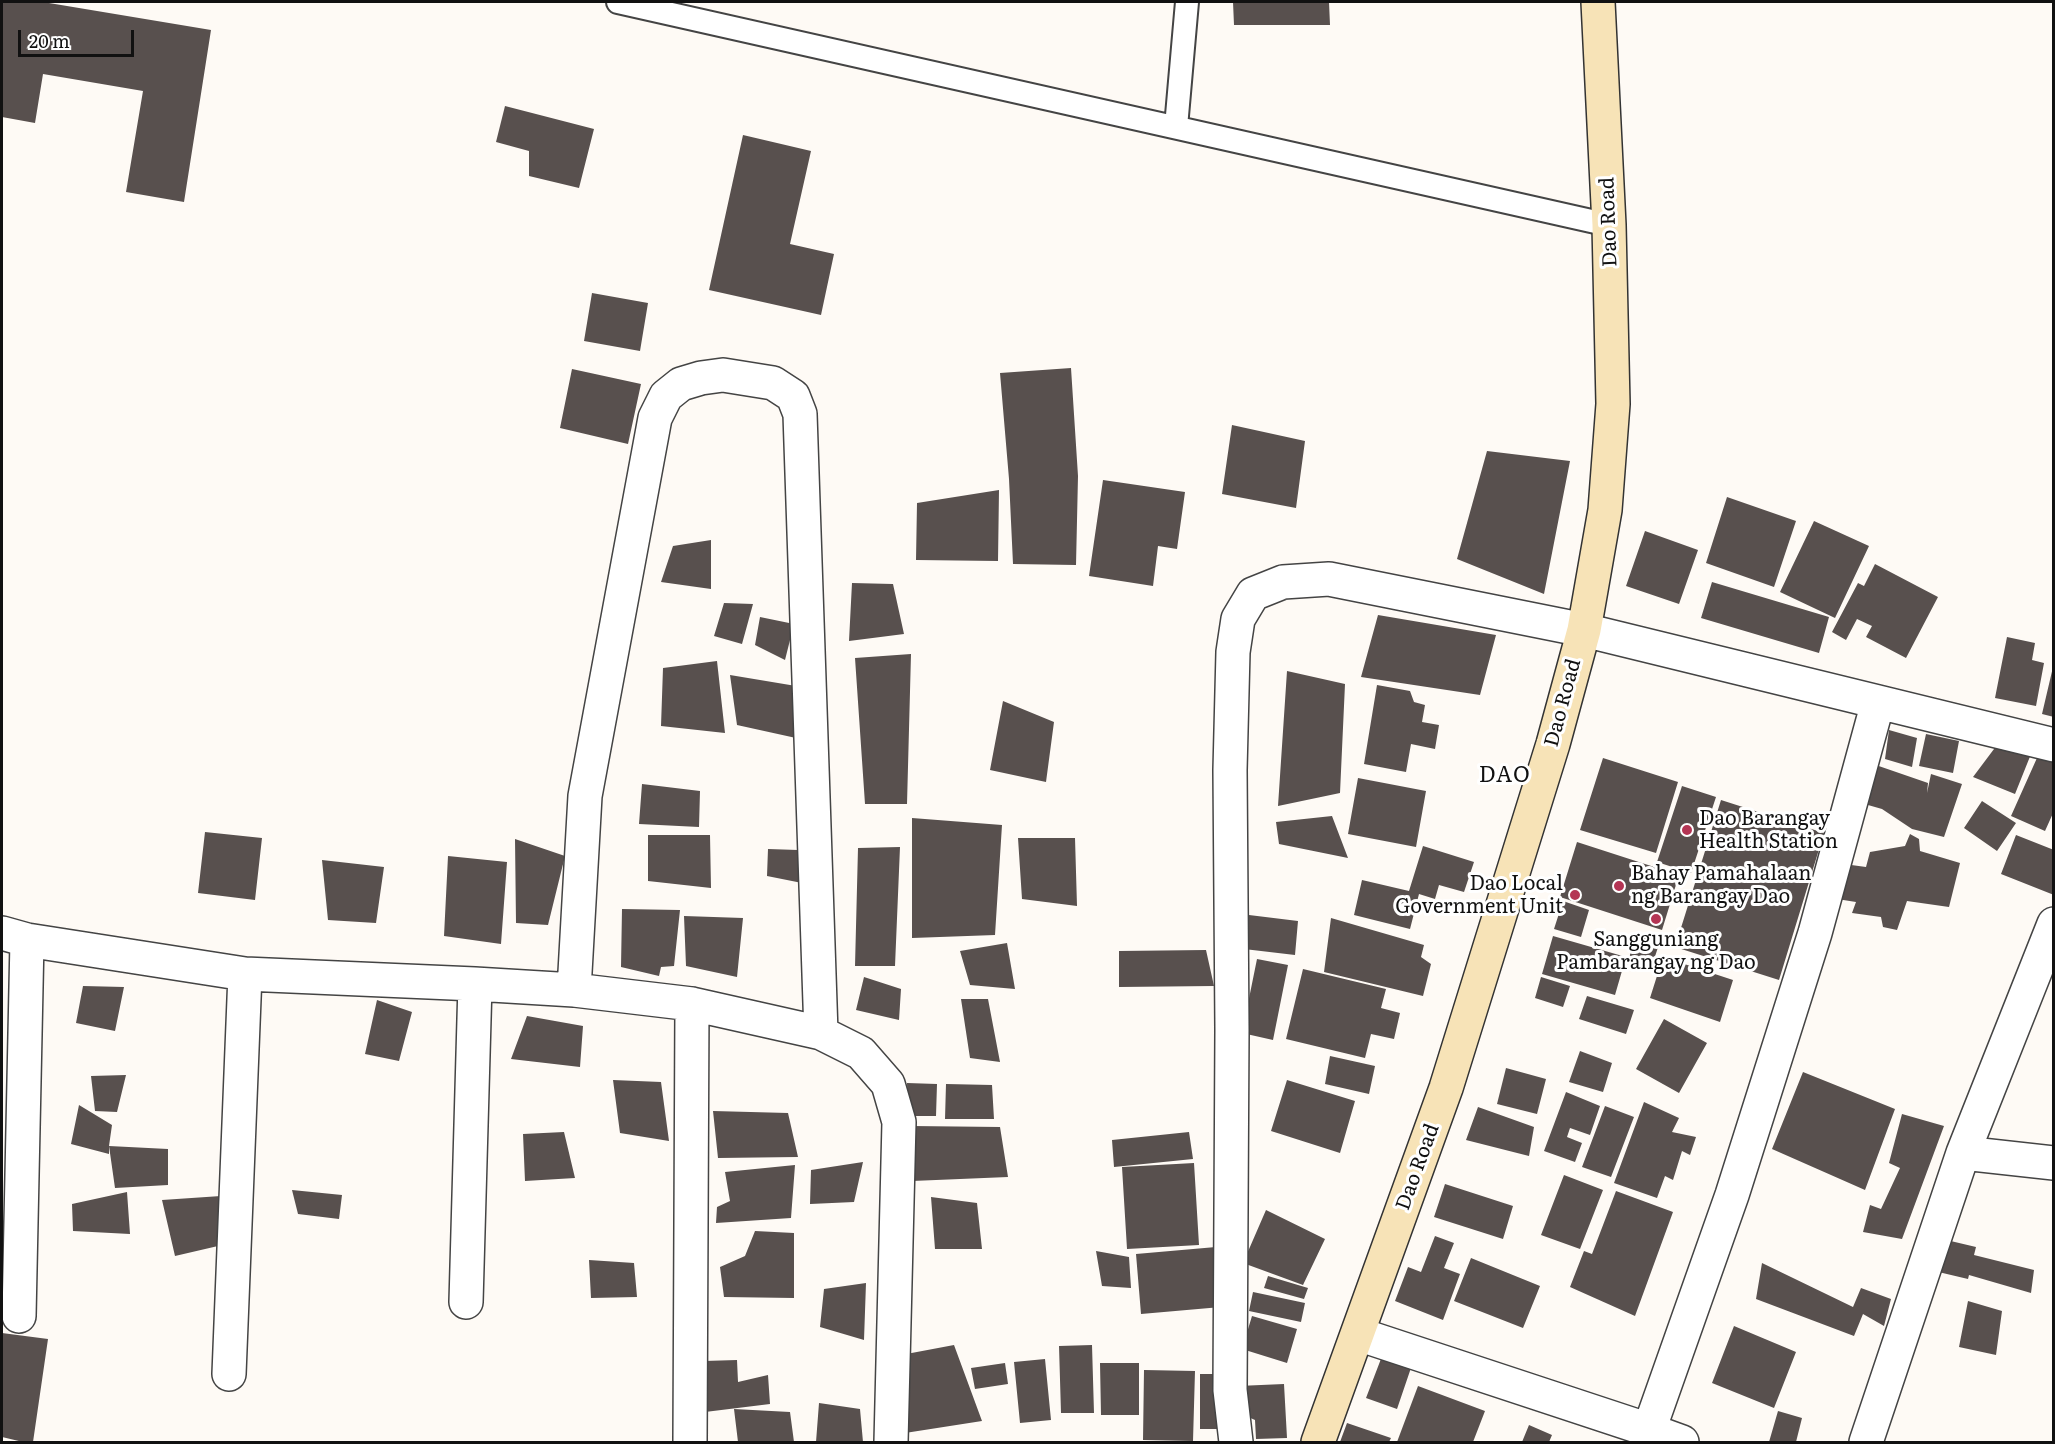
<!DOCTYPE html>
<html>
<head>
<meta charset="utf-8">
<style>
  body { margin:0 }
  #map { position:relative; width:2055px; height:1444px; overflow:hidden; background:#fefaf5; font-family:Literata,serif }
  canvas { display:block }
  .frame { position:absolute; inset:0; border:3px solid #111; pointer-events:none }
  .scale { position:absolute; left:18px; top:30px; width:116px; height:27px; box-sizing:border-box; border:3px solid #111; border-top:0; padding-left:8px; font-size:18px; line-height:21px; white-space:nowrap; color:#111; -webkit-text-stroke:4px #fff; paint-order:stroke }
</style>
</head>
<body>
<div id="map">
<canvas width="2055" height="1444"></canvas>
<div class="frame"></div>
<div class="scale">20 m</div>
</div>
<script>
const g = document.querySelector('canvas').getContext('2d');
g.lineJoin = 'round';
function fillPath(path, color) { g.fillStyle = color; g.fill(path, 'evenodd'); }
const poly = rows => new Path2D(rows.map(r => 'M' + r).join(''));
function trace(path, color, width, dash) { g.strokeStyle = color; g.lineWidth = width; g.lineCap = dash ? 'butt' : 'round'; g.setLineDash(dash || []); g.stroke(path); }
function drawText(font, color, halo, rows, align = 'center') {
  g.font = font + ' Literata,serif'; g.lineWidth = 6; g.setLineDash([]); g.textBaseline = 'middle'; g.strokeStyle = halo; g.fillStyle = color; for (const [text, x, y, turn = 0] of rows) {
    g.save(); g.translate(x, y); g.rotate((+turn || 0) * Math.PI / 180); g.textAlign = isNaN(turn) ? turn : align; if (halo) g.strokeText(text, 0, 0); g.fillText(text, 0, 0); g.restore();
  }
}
const building = poly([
  [2,2,43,2,211,30,184,202,126,192,143,91,43,74,35,123,2,117],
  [1233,2,1329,2,1330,25,1234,25],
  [505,106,594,129,579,188,529,176,529,151,496,142],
  [743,135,811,151,790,244,834,254,821,315,709,290],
  [592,293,648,303,640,351,584,341],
  [1071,368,1078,476,1076,565,1013,564,1009,479,1000,373],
  [572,369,641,384,628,444,560,428],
  [1232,425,1305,441,1296,508,1222,494],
  [1487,451,1570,461,1544,594,1457,559],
  [1103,480,1185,492,1177,549,1158,546,1153,586,1089,576],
  [999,490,998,561,916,560,917,503],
  [1727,497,1796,521,1774,587,1706,563],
  [1814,521,1869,546,1835,618,1780,592],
  [1645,531,1698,550,1679,604,1626,586],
  [711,540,711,589,661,582,673,546],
  [1875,564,1938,597,1906,658,1866,637,1872,626,1857,619,1846,640,1832,632,1858,583,1864,586],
  [1712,582,1829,617,1819,653,1701,618],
  [852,583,893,584,904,634,849,641],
  [724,603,753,604,742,644,714,636],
  [1378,615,1496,635,1480,695,1361,677],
  [760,617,794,624,785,660,755,645],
  [2007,637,2035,643,2032,660,2044,663,2036,706,1995,698],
  [911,654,907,804,865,804,855,658],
  [717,661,725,733,661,726,663,668],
  [2053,667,2054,667,2054,717,2042,714],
  [1287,671,1345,684,1340,793,1278,806],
  [730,675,796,686,796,738,737,725],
  [1377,685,1410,691,1414,702,1425,705,1422,722,1439,725,1435,749,1411,744,1406,772,1364,764],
  [1003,701,1054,722,1046,782,990,770],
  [1889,730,1917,738,1912,767,1885,759],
  [1926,734,1959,741,1953,773,1919,766],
  [2000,741,2031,754,2015,794,1973,777],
  [2041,749,2054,755,2054,811,2045,831,2011,816],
  [1603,758,1678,782,1656,853,1580,830],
  [1870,763,1928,783,1927,793,1931,774,1962,784,1944,837,1912,829,1882,809,1861,803],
  [1358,778,1426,791,1416,847,1348,834],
  [642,784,700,791,699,827,639,824],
  [1682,786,1716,797,1691,873,1657,862],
  [1721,800,1824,833,1779,980,1675,947],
  [1982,801,2016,823,1997,851,1964,828],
  [1332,816,1348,858,1279,844,1276,822],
  [912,818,1002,825,995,935,912,938],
  [205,832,262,838,255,900,198,893],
  [1910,834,1919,839,1920,851,1960,863,1949,907,1907,901,1897,930,1883,927,1881,917,1852,913,1856,902,1837,899,1844,864,1866,867,1870,852,1905,846],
  [648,835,710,835,711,888,648,881],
  [2016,835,2054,850,2054,895,2001,874],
  [1018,838,1075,838,1077,906,1022,899],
  [515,839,565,856,548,925,516,923],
  [1577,842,1679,875,1662,930,1560,897],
  [1423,846,1474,862,1464,892,1439,885,1435,899,1419,894,1410,929,1354,915,1362,880,1409,891],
  [900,847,895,966,855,966,858,848],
  [768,849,798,850,802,883,767,876],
  [448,856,507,862,501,944,444,936],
  [322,860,384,867,376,923,328,920],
  [1563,901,1589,910,1581,937,1554,929],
  [622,909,680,910,674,966,661,967,659,976,621,967],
  [1249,915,1298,921,1295,955,1244,949],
  [684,916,743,918,737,977,686,966],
  [1331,918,1424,945,1421,957,1431,964,1423,996,1324,972],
  [1636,934,1660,941,1650,972,1627,965],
  [1553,936,1626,957,1615,995,1542,974],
  [1007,943,1015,989,970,985,960,951],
  [1206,950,1214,986,1119,987,1119,951],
  [1663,957,1733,980,1720,1022,1650,998],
  [1257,959,1288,965,1273,1040,1242,1033],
  [1303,969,1386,989,1381,1008,1400,1013,1394,1039,1371,1034,1365,1058,1286,1039],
  [864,977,901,989,899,1020,856,1010],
  [1541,977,1570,986,1563,1007,1535,998],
  [83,986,124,987,115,1031,76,1023],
  [1587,996,1634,1010,1626,1034,1579,1019],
  [961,999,988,999,1000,1062,970,1058],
  [377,1000,412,1012,399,1061,365,1054],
  [527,1016,583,1026,580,1067,511,1059],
  [1664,1019,1707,1043,1679,1093,1636,1069],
  [1580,1051,1612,1063,1603,1092,1569,1082],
  [1330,1056,1375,1066,1369,1094,1325,1084],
  [1506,1068,1546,1079,1537,1114,1497,1104],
  [1803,1072,1895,1109,1865,1190,1772,1149],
  [126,1075,117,1112,95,1111,91,1076],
  [613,1080,661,1082,669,1141,620,1133],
  [1287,1080,1355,1101,1340,1153,1271,1131],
  [907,1083,937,1084,936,1116,908,1116],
  [946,1084,992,1085,994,1119,945,1119],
  [1566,1092,1600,1106,1590,1135,1570,1128,1567,1137,1582,1143,1575,1162,1544,1151],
  [1644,1102,1679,1118,1672,1132,1696,1137,1690,1155,1682,1151,1673,1180,1665,1176,1657,1198,1614,1183],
  [79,1105,112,1125,109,1146,168,1149,168,1185,115,1188,109,1146,109,1154,71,1144],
  [1605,1106,1634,1117,1611,1177,1582,1167],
  [1478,1107,1534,1127,1529,1156,1466,1140],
  [713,1111,788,1113,798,1157,718,1158],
  [1902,1114,1944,1126,1902,1239,1863,1232,1870,1205,1881,1209,1900,1168,1889,1163],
  [911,1126,1000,1127,1008,1177,912,1181],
  [564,1132,575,1178,525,1181,523,1134],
  [1189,1132,1193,1159,1114,1167,1112,1140],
  [863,1162,854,1202,810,1204,811,1170],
  [1194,1163,1199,1245,1127,1249,1122,1167],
  [795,1165,791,1218,716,1223,717,1207,730,1201,725,1172],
  [1564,1175,1603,1190,1580,1249,1541,1235],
  [1445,1184,1513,1206,1503,1239,1434,1217],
  [292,1190,342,1195,339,1219,298,1214],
  [1616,1191,1673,1212,1635,1316,1570,1287,1584,1251,1592,1254],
  [127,1192,130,1234,73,1231,72,1204],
  [221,1196,218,1246,175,1256,162,1200],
  [931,1197,977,1203,982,1249,935,1249],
  [1266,1210,1325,1239,1303,1285,1243,1263],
  [755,1231,794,1233,794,1298,724,1297,720,1267,745,1256],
  [1435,1236,1454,1243,1444,1268,1460,1274,1443,1320,1395,1301,1408,1267,1421,1272],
  [1938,1238,1976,1247,1974,1255,2034,1270,2031,1293,1969,1275,1968,1279,1930,1270],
  [1216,1247,1221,1307,1141,1314,1136,1254],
  [1096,1251,1129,1257,1131,1288,1102,1286],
  [1471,1258,1540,1286,1523,1328,1454,1301],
  [589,1260,634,1263,637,1297,591,1298],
  [1762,1263,1853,1307,1861,1288,1891,1299,1884,1326,1863,1314,1854,1336,1756,1299],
  [1268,1276,1308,1288,1304,1299,1264,1288],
  [866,1283,864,1340,820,1327,824,1289],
  [1253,1292,1305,1303,1301,1322,1249,1311],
  [1968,1301,2002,1311,1996,1355,1959,1347],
  [1252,1316,1297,1329,1287,1363,1242,1349],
  [1734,1326,1796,1352,1774,1408,1712,1383],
  [2,1333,48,1339,33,1442,23,1442,2,1437],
  [954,1345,982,1421,905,1433,901,1355],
  [1092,1345,1094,1413,1061,1413,1059,1346],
  [1384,1351,1413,1362,1397,1409,1366,1398],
  [1045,1359,1051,1420,1020,1423,1014,1362],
  [737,1360,738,1382,768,1375,770,1404,705,1412,704,1361],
  [1005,1363,1008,1384,975,1389,971,1368],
  [1100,1363,1139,1363,1139,1415,1101,1415],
  [1144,1370,1195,1371,1193,1441,1143,1440],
  [1200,1374,1225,1374,1225,1429,1200,1429],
  [1284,1384,1287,1438,1256,1439,1255,1420,1239,1413,1238,1386],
  [1418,1386,1485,1411,1473,1442,1397,1442],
  [819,1403,860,1409,863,1442,816,1442],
  [734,1409,790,1412,794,1442,738,1442],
  [1778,1411,1802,1418,1796,1442,1769,1442],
  [1347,1423,1391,1438,1389,1442,1340,1442],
  [1529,1425,1552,1435,1549,1442,1522,1442]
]);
const lane = poly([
  [618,2,1609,225],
  [1176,127,1187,2]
]);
const street = poly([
  [2,933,27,940,245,974,475,984,574,990,692,1004,821,1033,861,1053,888,1084,899,1122,891,1442],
  [574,990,585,796,655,418,666,396,681,384,701,378,723,375,773,383,793,396,800,414,821,1033],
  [1963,1153,2054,1163],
  [466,1302,475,984],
  [19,1316,27,940],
  [1358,1334,1649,1430,1682,1442],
  [229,1374,245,974],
  [1649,1430,1732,1195,1815,933,1878,702],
  [690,1442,692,1004],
  [1236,1442,1230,1390,1232,1030,1230,770,1233,652,1238,619,1253,594,1283,582,1329,579,1584,630,2054,745],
  [1866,1442,1963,1153,2054,924]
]);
const secondary = poly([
  [1318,1442,1446,1088,1553,744,1584,630,1605,510,1613,404,1609,225,1598,2]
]);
const markers = [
  [1687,830,6,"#b43554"],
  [1619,886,6,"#b43554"],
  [1575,895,6,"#b43554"],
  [1656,919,6,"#b43554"]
];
const streetNames = [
  ["Dao Road",1609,222,-92],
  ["Dao Road",1563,703,-75],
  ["Dao Road",1418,1167,-70]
];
const poiNames = [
  ["Dao Barangay",1699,819],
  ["Health Station",1699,842],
  ["Bahay Pamahalaan",1631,874],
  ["ng Barangay Dao",1631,897],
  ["Dao Local",1563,884,"right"],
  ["Government Unit",1563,907,"right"],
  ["Sangguniang",1656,940,"center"],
  ["Pambarangay ng Dao",1656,963,"center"]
];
const quarterNames = [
  ["DAO",1505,776]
];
fillPath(building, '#58504e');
trace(lane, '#444', 26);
trace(street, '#444', 36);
trace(secondary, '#333', 36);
trace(lane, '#fff', 22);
trace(street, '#fff', 33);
trace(secondary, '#f7e3b7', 33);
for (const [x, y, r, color] of markers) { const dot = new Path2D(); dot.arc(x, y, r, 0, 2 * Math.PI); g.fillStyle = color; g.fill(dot); trace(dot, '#fff', 2); }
drawText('20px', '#111', '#fff', streetNames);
drawText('20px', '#111', '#fff', poiNames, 'left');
g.letterSpacing = '1.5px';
drawText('22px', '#111', '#fff', quarterNames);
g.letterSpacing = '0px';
</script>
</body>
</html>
